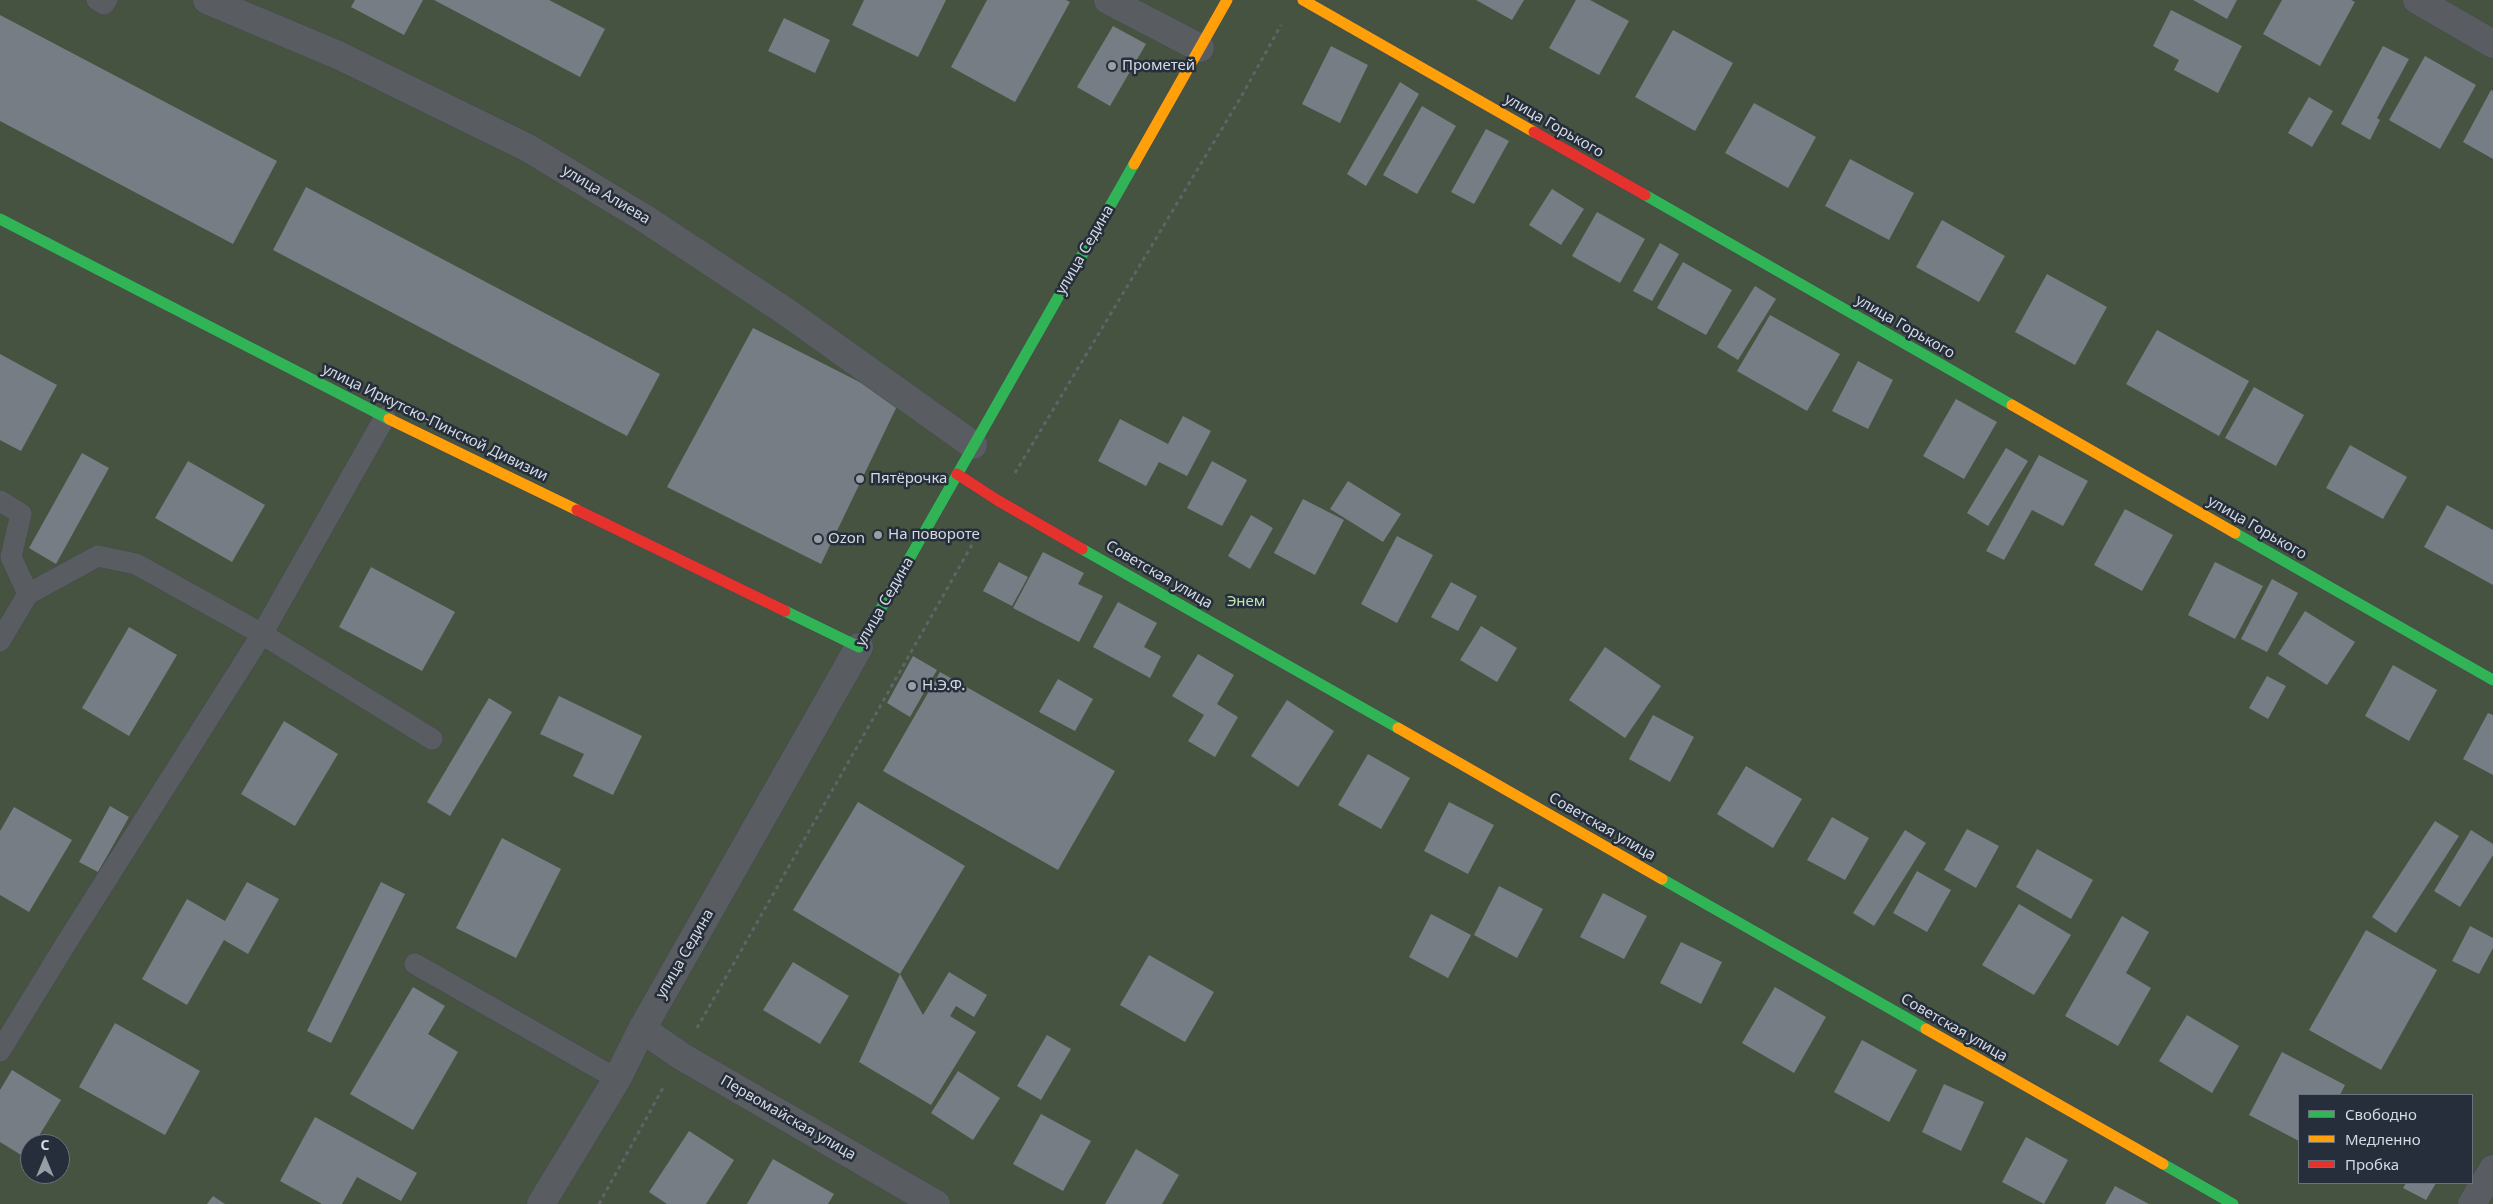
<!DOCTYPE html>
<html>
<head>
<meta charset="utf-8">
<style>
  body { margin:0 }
  #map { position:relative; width:2493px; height:1204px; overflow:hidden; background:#2a2f35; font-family:"Noto Sans",sans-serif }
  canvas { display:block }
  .legend { position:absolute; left:2298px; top:1094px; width:175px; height:90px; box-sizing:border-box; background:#252e3a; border:1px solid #6b727d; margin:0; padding:6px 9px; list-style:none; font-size:15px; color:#d4d9e2 }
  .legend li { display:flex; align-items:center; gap:10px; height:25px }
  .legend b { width:25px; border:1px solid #6b727d }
  .north { position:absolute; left:20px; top:1134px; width:50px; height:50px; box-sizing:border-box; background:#252e3a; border:1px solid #6b727d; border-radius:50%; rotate:0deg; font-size:14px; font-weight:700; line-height:20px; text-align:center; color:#d4d9e2 }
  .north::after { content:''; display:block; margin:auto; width:18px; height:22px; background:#989ea5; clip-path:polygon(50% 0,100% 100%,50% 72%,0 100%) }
</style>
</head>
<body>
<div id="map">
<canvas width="2493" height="1204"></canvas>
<ul class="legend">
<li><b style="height:6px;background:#30b455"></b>Свободно</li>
<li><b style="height:6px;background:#ff9f0a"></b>Медленно</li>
<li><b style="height:6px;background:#e5322d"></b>Пробка</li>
</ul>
<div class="north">С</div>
</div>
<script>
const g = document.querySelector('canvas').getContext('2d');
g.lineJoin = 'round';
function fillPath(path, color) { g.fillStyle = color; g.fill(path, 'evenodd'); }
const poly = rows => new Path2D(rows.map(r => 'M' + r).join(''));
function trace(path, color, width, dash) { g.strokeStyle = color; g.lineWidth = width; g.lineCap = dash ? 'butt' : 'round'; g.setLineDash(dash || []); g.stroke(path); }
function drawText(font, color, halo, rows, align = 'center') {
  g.font = font + ' "Noto Sans",sans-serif'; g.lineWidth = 5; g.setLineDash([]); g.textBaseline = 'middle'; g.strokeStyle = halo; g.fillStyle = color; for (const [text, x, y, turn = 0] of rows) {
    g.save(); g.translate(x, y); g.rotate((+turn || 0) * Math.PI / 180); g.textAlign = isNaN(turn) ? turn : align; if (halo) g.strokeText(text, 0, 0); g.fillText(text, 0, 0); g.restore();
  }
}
const green = poly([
  [0,0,2493,0,2493,1204,0,1204],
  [2299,1095,2472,1095,2472,1183,2299,1183],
  [30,1144,60,1144,60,1174,30,1174]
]);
const building = poly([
  [355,0,423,0,404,35,351,7],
  [434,0,549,0,605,29,580,77],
  [864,0,946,0,918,57,852,25],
  [987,0,1066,0,1070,2,1015,102,951,67],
  [1476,0,1524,0,1512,20],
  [1576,0,1590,0,1629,21,1599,75,1549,48],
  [2193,0,2237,0,2227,19],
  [2282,0,2351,0,2355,2,2320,66,2263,34],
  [2171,10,2242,46,2218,93,2174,70,2179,60,2153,46],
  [0,15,277,161,233,244,0,121],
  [784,18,830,40,815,73,768,51],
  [1113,26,1146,44,1110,106,1077,87],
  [1673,30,1733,63,1695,131,1635,97],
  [1331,46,1368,65,1340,123,1302,104],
  [2383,46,2409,59,2377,118,2380,120,2370,140,2341,124],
  [2425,56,2476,85,2440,149,2389,120],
  [1400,82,1419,94,1366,186,1347,174],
  [2491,90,2493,91,2493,159,2463,142],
  [2309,97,2333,111,2312,147,2288,133],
  [1754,103,1816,137,1788,188,1725,153],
  [1422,106,1456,126,1417,194,1383,175],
  [1486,129,1509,141,1474,204,1451,192],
  [1850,159,1914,193,1889,240,1825,206],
  [306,187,660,374,627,436,273,250],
  [1552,189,1584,209,1561,245,1529,225],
  [1597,212,1645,239,1620,283,1572,256],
  [1942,220,2005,256,1979,302,1916,267],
  [1660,243,1679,254,1652,301,1633,291],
  [1683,262,1732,290,1706,335,1657,308],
  [2047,274,2107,307,2075,365,2015,332],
  [1755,286,1776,299,1738,360,1717,347],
  [1770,315,1840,354,1807,411,1737,371],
  [753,328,899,402,821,564,667,487],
  [2157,330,2249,381,2219,436,2126,384],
  [0,354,57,385,21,451,0,440],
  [1858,361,1893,380,1868,429,1832,411],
  [2254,387,2304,415,2276,466,2225,438],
  [1956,399,1997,422,1964,479,1923,456],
  [1183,416,1211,431,1187,476,1159,462,1146,486,1098,461,1120,419,1168,444],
  [2350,445,2407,477,2383,519,2326,488],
  [2006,448,2028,461,1988,526,1967,513],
  [82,453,109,468,56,564,29,548],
  [2039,455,2088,481,2063,526,2032,510,2004,560,1986,551],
  [188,461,265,505,232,562,155,518],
  [1212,461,1247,480,1222,526,1187,508],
  [1348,481,1401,514,1383,542,1330,509],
  [1303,499,1344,520,1315,575,1274,553],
  [2447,505,2493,530,2493,585,2424,547],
  [2125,509,2173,535,2142,591,2094,565],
  [1251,515,1273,528,1250,569,1228,556],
  [1397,536,1433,555,1397,623,1361,604],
  [1043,552,1084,573,1078,584,1103,596,1079,642,1013,608],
  [999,562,1028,577,1012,606,983,591],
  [2215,562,2263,586,2235,639,2188,615],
  [371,567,455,612,422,671,339,627],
  [2272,579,2298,593,2267,652,2241,639],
  [1451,582,1477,596,1458,631,1431,617],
  [1118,602,1157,623,1144,647,1161,656,1150,678,1093,647],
  [2305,611,2355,642,2327,685,2278,654],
  [1481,626,1517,648,1497,682,1460,660],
  [129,627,177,655,129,736,82,708],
  [1605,647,1661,686,1625,738,1569,700],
  [1198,654,1234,675,1217,704,1238,717,1215,757,1188,741,1204,715,1172,696],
  [913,656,937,670,910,717,887,703],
  [2393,665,2437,690,2409,741,2365,716],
  [940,672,1115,771,1058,870,883,771],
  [2267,676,2286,686,2268,719,2249,708],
  [1058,679,1093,699,1075,731,1039,712],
  [559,696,642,736,613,795,573,776,584,754,540,734],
  [489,698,512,712,450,816,427,802],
  [1287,700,1334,731,1298,787,1251,756],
  [2488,713,2493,715,2493,775,2463,759],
  [1653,715,1694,737,1670,782,1629,759],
  [284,721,338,754,295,826,241,794],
  [1368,754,1410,778,1381,829,1338,805],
  [1746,766,1802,799,1773,848,1717,814],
  [858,802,965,866,900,974,793,910],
  [1449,802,1494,825,1468,874,1424,851],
  [110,806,129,817,98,872,79,862],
  [14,807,72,840,29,912,0,895,0,831],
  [1832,817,1869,838,1845,880,1807,860],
  [2435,821,2459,836,2396,933,2372,917],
  [1967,829,1999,846,1976,888,1944,870],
  [1905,830,1926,843,1874,926,1853,913],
  [2471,830,2493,844,2493,855,2460,907,2434,891],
  [502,838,561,869,516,958,456,928],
  [2037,849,2093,880,2071,919,2016,887],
  [1917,871,1951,890,1927,932,1893,913],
  [247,882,279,899,248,954,224,940,187,1005,142,979,187,899,225,921],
  [381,882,405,894,331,1043,307,1031],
  [1499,886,1543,909,1517,958,1474,935],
  [1603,893,1647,916,1624,959,1580,937],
  [2019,904,2071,935,2034,995,1982,965],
  [1431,914,1471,935,1448,978,1409,957],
  [2122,916,2149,932,2126,973,2151,988,2118,1046,2065,1016],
  [2470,926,2493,938,2493,948,2479,974,2452,961],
  [2366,930,2437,970,2381,1070,2309,1030],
  [1681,942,1722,962,1701,1004,1660,983],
  [1149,955,1214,992,1185,1042,1120,1005],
  [793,962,849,996,820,1044,763,1010],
  [949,972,987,995,974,1017,956,1006,950,1016,976,1032,931,1105,859,1062,900,974,923,1015],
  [413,987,445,1006,428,1034,458,1052,413,1130,350,1094],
  [1775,987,1826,1017,1794,1073,1742,1043],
  [2187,1015,2239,1046,2212,1093,2159,1061],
  [115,1023,200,1071,165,1135,79,1087],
  [1047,1035,1071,1049,1041,1100,1017,1086],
  [1862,1040,1917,1070,1889,1122,1834,1092],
  [2282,1052,2345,1085,2340,1095,2299,1095,2299,1141,2249,1115],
  [12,1070,61,1100,34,1144,30,1144,30,1151,26,1158,0,1142,0,1090],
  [958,1071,1000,1098,973,1140,931,1113],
  [1944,1084,1984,1102,1961,1151,1922,1132],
  [1041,1114,1091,1141,1063,1191,1013,1164],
  [315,1117,417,1173,401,1201,357,1177,342,1204,322,1204,280,1181],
  [689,1131,734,1160,706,1204,667,1204,649,1192],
  [2026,1137,2068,1160,2044,1204,2002,1182],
  [1136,1149,1179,1175,1162,1204,1105,1204],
  [773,1159,834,1194,828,1204,747,1204],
  [2406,1183,2436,1183,2426,1200,2403,1188],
  [2115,1186,2149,1204,2105,1204],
  [213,1196,225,1204,207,1204]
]);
const path = poly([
  [1015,473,1241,97,1281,25],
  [697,1028,981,529],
  [599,1204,664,1086]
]);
const lane = poly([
  [97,0,104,4,107,0],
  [0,501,21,514,11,557,28,594,0,641],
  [28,594,98,556,136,564,262,634,432,739],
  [415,964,617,1079],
  [0,1051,65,945,262,634,385,417]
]);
const street = poly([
  [207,0,338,55,528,148,644,218,785,311,973,445],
  [1108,0,1200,48],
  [2417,0,2493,44],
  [642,1029,681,1056,936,1204],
  [541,1204,617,1079,642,1029,859,647],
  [2472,1204,2493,1169]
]);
const fast = poly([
  [1645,195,2012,405],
  [0,219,389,419],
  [2235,533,2493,680],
  [1082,549,1398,728],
  [785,611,859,647,1134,164],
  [1662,879,1926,1029],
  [2163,1164,2233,1204]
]);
const slow = poly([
  [1303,0,1534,132],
  [1134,164,1227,0],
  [2012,405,2235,533],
  [389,419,577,510],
  [1398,728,1662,879],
  [1926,1029,2163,1164]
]);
const jam = poly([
  [1534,132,1645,195],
  [957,474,997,500,1082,549],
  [577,510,785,611]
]);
const markers = [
  [1112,66,5,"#989ea5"],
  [860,479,5,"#989ea5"],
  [878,535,5,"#989ea5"],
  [818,539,5,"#989ea5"],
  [912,686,5,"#989ea5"]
];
const poiNames = [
  ["Прометей",1122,66],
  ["Пятёрочка",870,479],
  ["На повороте",888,535],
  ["Ozon",828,539],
  ["Н.Э.Ф.",922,686]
];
const streetNames = [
  ["улица Горького",1554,126,30],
  ["улица Алиева",606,195,31],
  ["улица Седина",1085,250,-60],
  ["улица Горького",1905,327,30],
  ["улица Иркутско-Пинской Дивизии",435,423,26],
  ["улица Горького",2257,528,30],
  ["Советская улица",1159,575,30],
  ["улица Седина",885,602,-60],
  ["Советская улица",1602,827,30],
  ["улица Седина",685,954,-60],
  ["Советская улица",1954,1028,30],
  ["Первомайская улица",788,1118,30]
];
const parkNames = [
  ["Энем",1246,602]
];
fillPath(green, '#455340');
fillPath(building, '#777d85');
trace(lane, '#464a50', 22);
trace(street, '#464a50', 29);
trace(fast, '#464a50', 12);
trace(slow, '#464a50', 12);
trace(jam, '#464a50', 12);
trace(path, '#606368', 3, [4, 4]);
trace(lane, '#595c61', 21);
trace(street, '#595c61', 28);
trace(fast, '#30b455', 11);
trace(slow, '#ff9f0a', 11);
trace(jam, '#e5322d', 11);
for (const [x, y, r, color] of markers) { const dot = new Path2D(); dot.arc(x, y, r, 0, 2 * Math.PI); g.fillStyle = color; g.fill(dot); trace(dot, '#252e3a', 2); }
drawText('15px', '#d4d9e2', '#252e3a', poiNames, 'left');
drawText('15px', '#d4d9e2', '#252e3a', streetNames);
drawText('15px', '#c1e4b1', '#252e3a', parkNames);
</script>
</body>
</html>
